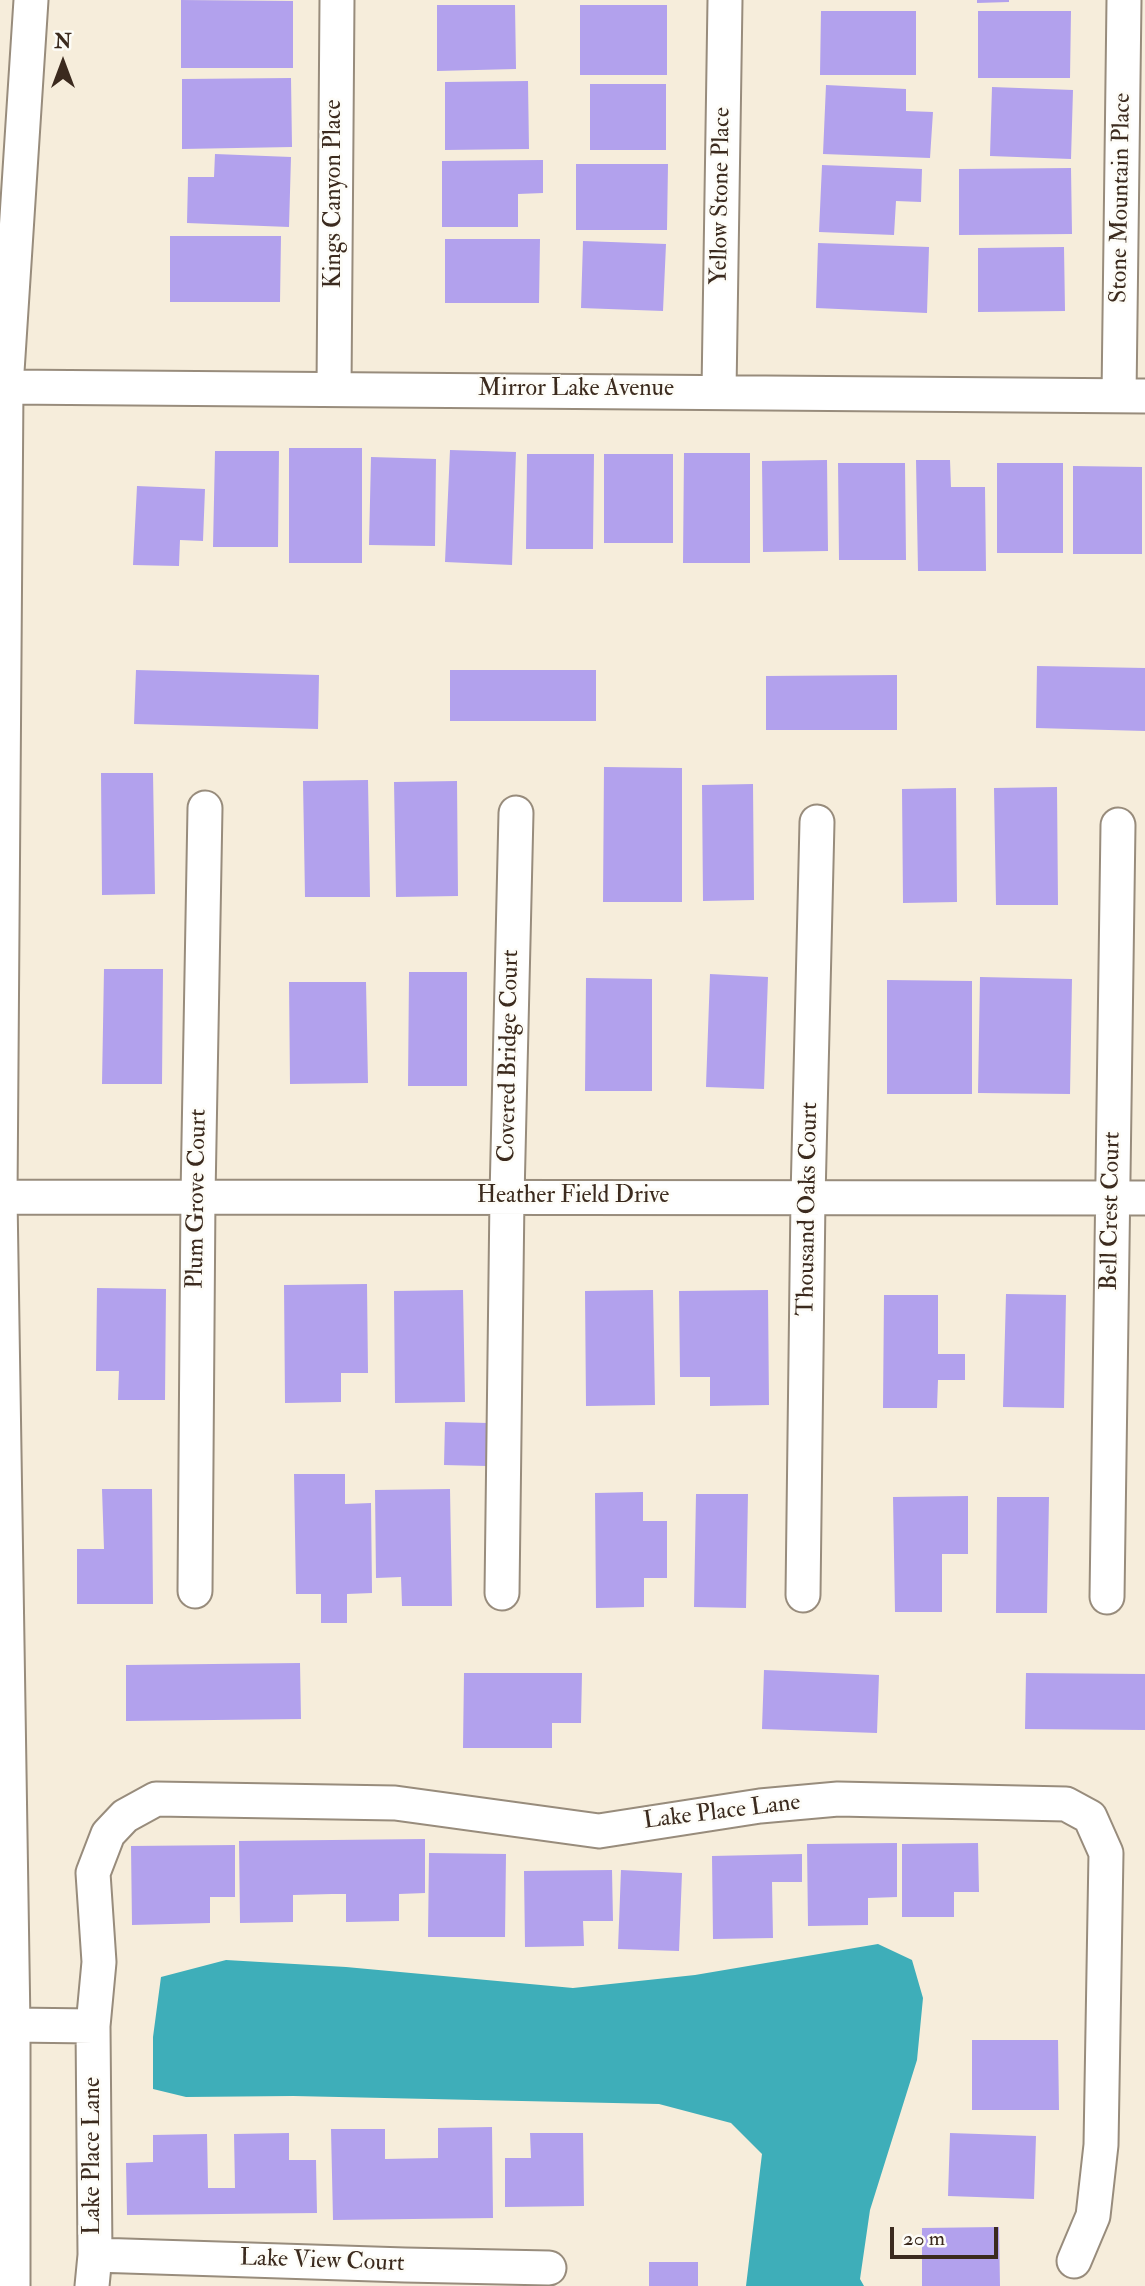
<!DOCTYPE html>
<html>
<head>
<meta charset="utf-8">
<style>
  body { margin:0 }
  #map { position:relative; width:1145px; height:2286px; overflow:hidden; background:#f6eddb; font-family:"IM FELL Double Pica",serif }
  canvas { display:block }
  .north { position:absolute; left:28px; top:28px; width:70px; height:70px; -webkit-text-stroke:5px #fdfcf7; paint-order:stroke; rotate:0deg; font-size:19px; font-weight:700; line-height:28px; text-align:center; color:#3b2a1e }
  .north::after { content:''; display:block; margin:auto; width:24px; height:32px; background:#3b2a1e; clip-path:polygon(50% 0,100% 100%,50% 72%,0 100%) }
  .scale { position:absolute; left:890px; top:2227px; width:108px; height:32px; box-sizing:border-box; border:4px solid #3b2a1e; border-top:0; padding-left:9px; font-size:21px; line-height:24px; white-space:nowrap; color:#3b2a1e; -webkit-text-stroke:5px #fdfcf7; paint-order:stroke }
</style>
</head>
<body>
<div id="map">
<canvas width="1145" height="2286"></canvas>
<div class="north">N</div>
<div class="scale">20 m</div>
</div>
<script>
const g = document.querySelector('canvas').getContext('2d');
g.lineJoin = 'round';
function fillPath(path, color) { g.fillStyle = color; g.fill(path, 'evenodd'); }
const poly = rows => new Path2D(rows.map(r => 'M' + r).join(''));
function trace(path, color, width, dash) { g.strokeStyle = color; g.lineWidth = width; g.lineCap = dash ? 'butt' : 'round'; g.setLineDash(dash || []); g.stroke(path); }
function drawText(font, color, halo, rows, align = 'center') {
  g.font = font + ' "IM FELL Double Pica",serif'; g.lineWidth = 5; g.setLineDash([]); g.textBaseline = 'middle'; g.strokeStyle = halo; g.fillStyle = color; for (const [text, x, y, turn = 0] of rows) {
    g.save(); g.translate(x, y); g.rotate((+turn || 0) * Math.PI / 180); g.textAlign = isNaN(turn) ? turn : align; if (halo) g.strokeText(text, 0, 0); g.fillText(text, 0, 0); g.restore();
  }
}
const water = poly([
  [878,1944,912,1960,923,1998,917,2060,870,2210,860,2279,864,2286,746,2286,762,2154,731,2123,659,2104,293,2096,186,2097,153,2089,153,2037,161,1977,226,1960,346,1967,573,1988,695,1975]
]);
const building = poly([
  [181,0,293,1,293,68,181,68],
  [977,0,1009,0,1009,2,977,3],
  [437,5,515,5,516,69,437,71],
  [580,5,667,5,667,75,580,75],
  [821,11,916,11,916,75,820,75],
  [978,11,1071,11,1070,78,978,78],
  [291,78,292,147,182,149,182,79],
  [528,81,529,149,445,150,445,82],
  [590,84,666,84,666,150,590,150],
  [826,85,906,89,906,111,933,112,930,158,823,154],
  [992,87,1073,90,1071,159,990,156],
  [215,154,291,157,289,227,187,223,188,177,214,177],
  [543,160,543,193,518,194,518,227,442,227,442,161],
  [576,164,668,164,667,230,576,230],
  [822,165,922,169,921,202,896,201,894,235,819,232],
  [1071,168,1072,234,959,235,959,169],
  [170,236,281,236,280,302,170,302],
  [445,239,540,239,539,303,445,303],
  [583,241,666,244,663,311,581,308],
  [818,243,929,247,927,313,816,308],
  [1064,247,1065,311,978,312,978,248],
  [289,448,362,448,362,563,289,563],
  [450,450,516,452,512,565,445,562],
  [215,451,279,451,278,547,213,547],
  [684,453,750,453,750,563,683,563],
  [527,454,594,454,593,549,526,549],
  [604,454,673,454,673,543,604,543],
  [371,457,436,459,435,546,369,545],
  [827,460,828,551,763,552,762,461],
  [916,460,950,460,951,487,985,487,986,571,918,571],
  [838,463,905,463,906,560,839,560],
  [997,463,1063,463,1063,553,997,553],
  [1073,466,1142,467,1142,554,1073,554],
  [137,486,205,489,203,541,180,540,179,566,133,565],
  [1037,666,1145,668,1145,731,1036,728],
  [136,670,319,675,318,729,134,724],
  [450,670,596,670,596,721,450,721],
  [897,675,897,730,766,730,766,676],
  [604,767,682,768,682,902,603,902],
  [101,773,153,773,155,894,102,895],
  [368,780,370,897,305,897,303,781],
  [457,781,458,896,396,897,394,782],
  [753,784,754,900,703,901,702,785],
  [1057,787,1058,905,996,905,994,788],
  [956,788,957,902,903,903,902,789],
  [104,969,163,969,162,1084,102,1084],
  [409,972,467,972,467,1086,408,1086],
  [710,974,768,977,764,1089,706,1087],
  [980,977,1072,979,1070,1094,978,1093],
  [586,978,652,979,652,1091,585,1091],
  [887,980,972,981,972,1094,887,1094],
  [289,982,366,982,368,1083,290,1084],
  [367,1284,368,1373,341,1373,341,1402,285,1403,284,1285],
  [97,1288,166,1289,165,1400,118,1400,119,1371,96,1371],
  [463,1290,465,1402,395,1403,394,1291],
  [653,1290,655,1405,586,1406,585,1291],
  [768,1290,769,1405,710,1406,710,1377,680,1377,679,1291],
  [1006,1294,1066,1295,1064,1408,1003,1407],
  [884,1295,938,1295,938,1354,965,1354,965,1380,938,1380,937,1408,883,1408],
  [445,1422,489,1423,487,1466,444,1465],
  [294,1474,345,1474,345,1504,371,1503,372,1593,347,1594,347,1623,321,1623,321,1594,296,1594],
  [102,1489,152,1489,153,1604,77,1604,77,1549,104,1549],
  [450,1489,452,1606,402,1606,401,1577,376,1578,375,1490],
  [643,1492,643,1521,667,1521,667,1578,644,1578,644,1607,596,1608,595,1493],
  [696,1494,748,1494,746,1608,694,1607],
  [968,1496,968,1554,942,1554,942,1612,895,1612,893,1497],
  [997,1497,1049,1497,1047,1613,996,1613],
  [300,1663,301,1719,126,1721,126,1665],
  [764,1670,879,1675,877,1733,762,1729],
  [464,1673,582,1673,581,1723,552,1723,552,1748,463,1748],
  [1026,1673,1145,1674,1145,1730,1025,1729],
  [425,1839,425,1893,399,1894,399,1921,346,1922,346,1894,332,1894,293,1895,293,1922,240,1923,239,1841],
  [897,1843,897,1897,868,1898,868,1925,808,1926,807,1844],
  [978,1843,979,1892,954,1892,954,1917,902,1917,902,1844],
  [235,1845,235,1897,210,1897,210,1923,132,1925,131,1846],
  [429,1853,506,1854,505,1937,428,1937],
  [802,1854,802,1882,772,1882,773,1938,713,1939,712,1856],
  [612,1870,613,1921,583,1921,584,1946,525,1947,524,1871],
  [621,1870,682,1873,679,1951,618,1949],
  [972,2040,1058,2040,1059,2110,972,2110],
  [492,2127,493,2218,333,2220,331,2129,385,2129,385,2159,438,2158,438,2128],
  [289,2133,289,2160,316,2160,317,2213,127,2215,126,2163,153,2162,153,2135,207,2134,208,2188,235,2188,234,2134],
  [530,2133,583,2133,584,2206,505,2207,505,2158,531,2158],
  [950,2133,1036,2136,1034,2199,948,2196],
  [999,2227,1000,2286,922,2286,922,2228],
  [649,2262,698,2262,698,2286,649,2286]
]);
const street = poly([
  [6,387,1145,396],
  [334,389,337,0],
  [719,391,725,0],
  [1119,396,1124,0],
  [0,1197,1145,1198],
  [195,1591,198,1196,205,808],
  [502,1593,507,1197,516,813],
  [803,1595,808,1198,817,822],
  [1107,1597,1118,825],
  [13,2025,93,2026],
  [95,2255,405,2265,549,2268],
  [13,2286,13,2025,0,1197,6,387,31,0],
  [92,2286,95,2255,93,2026,99,1962,93,1873,108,1834,125,1816,156,1799,395,1803,599,1831,760,1806,838,1799,1066,1804,1090,1817,1106,1853,1101,2145,1093,2216,1074,2261]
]);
const streetNames = [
  ["Kings Canyon Place",335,194,-90],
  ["Yellow Stone Place",722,196,-89],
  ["Stone Mountain Place",1122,198,-89],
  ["Mirror Lake Avenue",576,390],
  ["Covered Bridge Court",510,1056,-89],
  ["Heather Field Drive",573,1197],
  ["Plum Grove Court",198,1199,-89],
  ["Thousand Oaks Court",809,1209,-89],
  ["Bell Crest Court",1112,1211,-89],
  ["Lake Place Lane",722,1813,-7],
  ["Lake Place Lane",94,2156,-90],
  ["Lake View Court",322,2262,2]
];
fillPath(water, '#3eaeb9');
fillPath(building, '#b2a1ed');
trace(street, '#988c7c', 37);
trace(street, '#fff', 33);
drawText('24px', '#3b2a1e', '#fdfcf7', streetNames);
</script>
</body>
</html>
